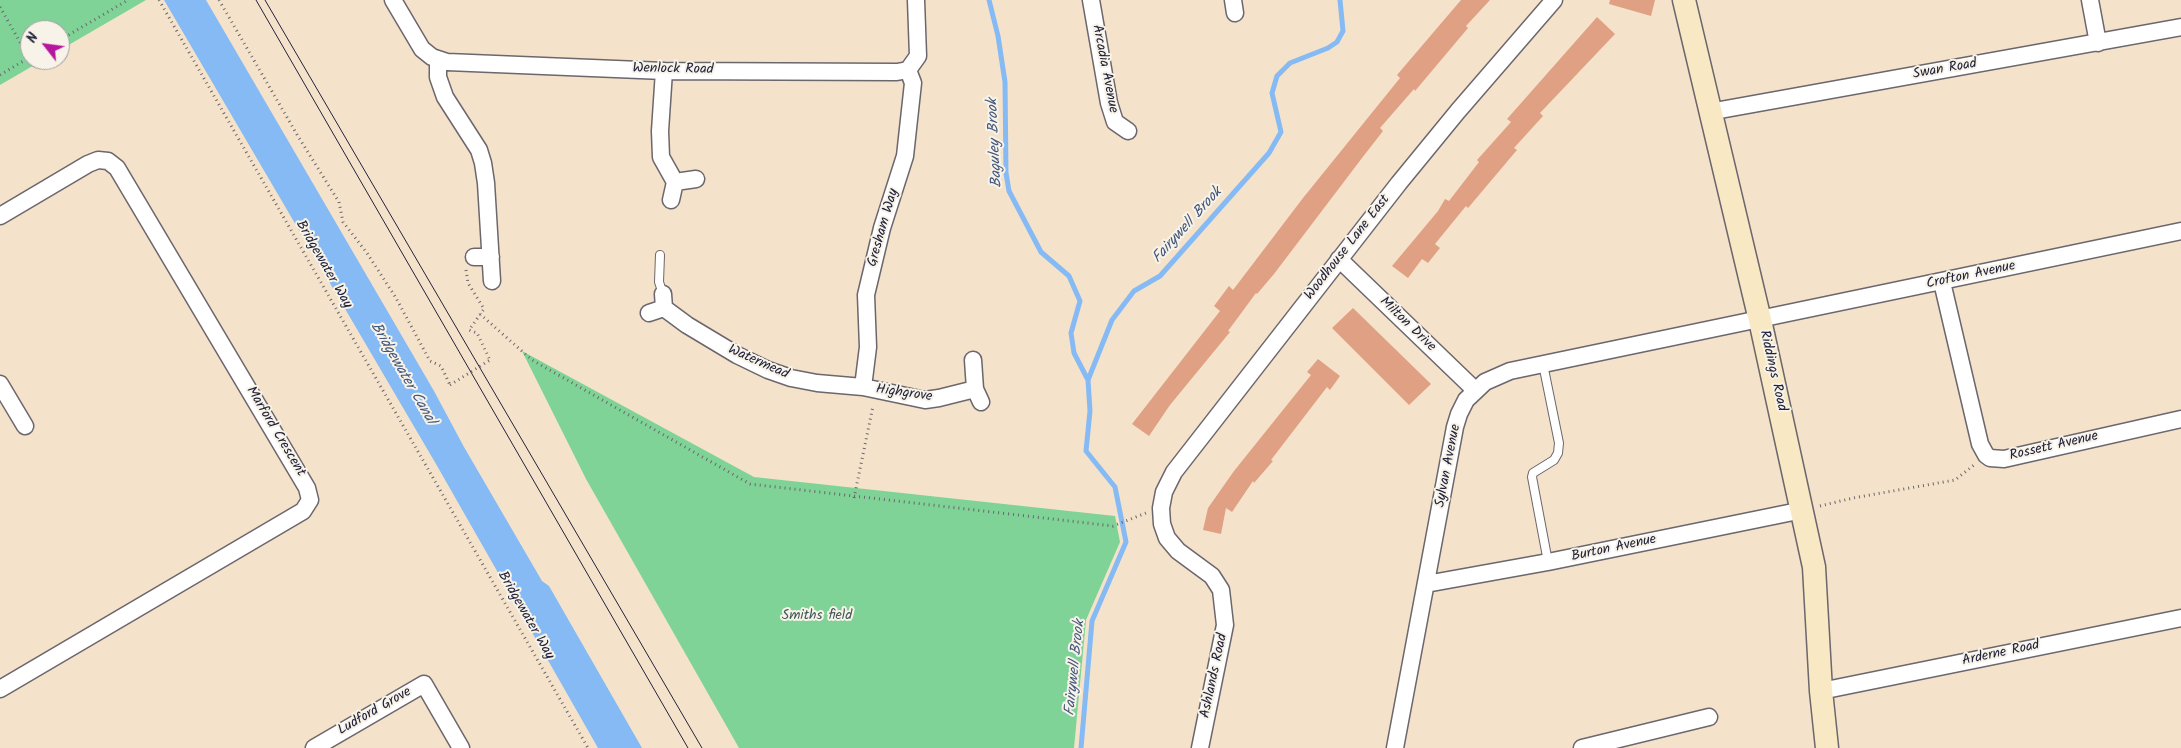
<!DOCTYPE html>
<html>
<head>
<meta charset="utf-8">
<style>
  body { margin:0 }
  #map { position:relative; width:2181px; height:748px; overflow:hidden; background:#f4e3ca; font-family:Kalam,sans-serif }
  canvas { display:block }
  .north { position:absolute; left:20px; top:20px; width:50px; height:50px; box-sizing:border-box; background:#f7f3e8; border:1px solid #a29fa3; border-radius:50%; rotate:300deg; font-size:14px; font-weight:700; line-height:20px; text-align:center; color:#22223b }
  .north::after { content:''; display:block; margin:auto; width:18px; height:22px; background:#b5179e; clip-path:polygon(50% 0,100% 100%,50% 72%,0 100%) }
</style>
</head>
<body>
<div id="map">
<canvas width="2181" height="748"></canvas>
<div class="north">N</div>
</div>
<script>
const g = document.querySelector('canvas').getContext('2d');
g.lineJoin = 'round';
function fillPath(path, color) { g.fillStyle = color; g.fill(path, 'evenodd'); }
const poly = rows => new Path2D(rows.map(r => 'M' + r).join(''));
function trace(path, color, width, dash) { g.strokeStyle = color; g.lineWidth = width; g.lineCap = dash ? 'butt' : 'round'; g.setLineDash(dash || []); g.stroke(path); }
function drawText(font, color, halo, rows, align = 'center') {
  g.font = font + ' Kalam,sans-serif'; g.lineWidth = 4; g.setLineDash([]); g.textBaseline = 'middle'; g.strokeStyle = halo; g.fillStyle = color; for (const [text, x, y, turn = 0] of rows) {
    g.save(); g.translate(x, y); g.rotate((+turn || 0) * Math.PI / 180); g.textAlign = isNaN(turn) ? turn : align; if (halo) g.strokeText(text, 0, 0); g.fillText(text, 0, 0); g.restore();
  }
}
const green = poly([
  [0,0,146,0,60,50,60,30,30,30,30,60,43,60,0,85],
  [522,351,754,477,1115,516,1120,542,1086,620,1074,748,739,748,586,479]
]);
const water = poly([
  [164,0,206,0,434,391,464,447,542,581,549,586,642,748,598,748,436,464]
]);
const stream = poly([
  [989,0,998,36,1005,82,1006,173,1009,191,1041,252,1069,276,1080,301,1071,333,1074,353,1088,380],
  [1081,748,1092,621,1126,542,1115,487,1086,451,1090,411,1088,380,1112,320,1134,291,1160,276,1269,153,1281,132,1272,93,1277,76,1290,63,1328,48,1337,42,1343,31,1340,0]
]);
const building = poly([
  [1461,0,1490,0,1466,26,1468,28,1415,91,1414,89,1380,128,1383,131,1362,158,1274,274,1257,294,1256,293,1228,331,1230,332,1170,405,1149,436,1132,424,1220,311,1214,306,1229,286,1233,290,1303,198,1400,78,1397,75],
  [1610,0,1655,0,1651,16,1609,4],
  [1597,17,1615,34,1540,113,1543,116,1514,148,1517,150,1468,208,1466,206,1435,244,1440,248,1428,263,1422,259,1408,278,1392,266,1438,211,1445,199,1449,201,1479,162,1477,160,1511,122,1507,119],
  [1353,308,1431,384,1409,405,1332,328],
  [1318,359,1340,376,1330,390,1327,387,1271,460,1273,461,1254,483,1253,481,1232,512,1226,508,1221,534,1203,530,1208,508,1234,471,1311,375,1307,372]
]);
const path = poly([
  [159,0,588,748],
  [219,0,299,138,339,202,343,222,367,253,396,298,430,361,441,366,450,385],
  [0,7,29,58],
  [60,40,128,0],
  [0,75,30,57],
  [466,270,468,283,484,309,469,330,477,333,490,360],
  [480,314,532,360,750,484,1113,526,1146,513],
  [854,498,873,406],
  [1820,506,1853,498,1955,480,1974,465]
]);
const lane = poly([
  [660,255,659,282,663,294],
  [1543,364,1559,443,1558,453,1554,460,1533,473,1532,477,1548,562]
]);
const street = poly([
  [393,0,422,49,432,57,447,62,664,71,897,72,908,70],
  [1091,0,1109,103,1115,122,1128,131],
  [1233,0,1235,13],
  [2090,0,2098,43],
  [438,60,438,77,445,97,479,150,483,163,486,183,492,281],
  [908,70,918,56,916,0],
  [664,71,660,131,661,157,675,182,671,200],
  [1709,112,2181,27],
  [675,182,696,179],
  [0,216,88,164,98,160,108,161,117,168,307,488,310,500,303,511,0,689],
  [474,257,491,257],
  [1339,259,1475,390],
  [1942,282,1980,444,1986,455,1990,458,2004,459,2181,419],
  [663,294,664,308,687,325,737,355,768,370,791,378,817,383,863,387,925,400,939,398,975,389,973,360],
  [649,313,664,308],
  [0,384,25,426],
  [863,387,868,347,866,295,882,228,905,156,913,83,908,70],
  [975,389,981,402],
  [1426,584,1548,562,1803,510],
  [1821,691,2181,618],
  [314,748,424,684,461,748],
  [1200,748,1225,625,1221,590,1212,576,1178,551,1167,538,1162,524,1161,508,1164,492,1174,472,1399,183,1458,111,1554,0],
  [1395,748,1455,427,1459,414,1466,400,1485,382,1510,371,2181,231],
  [1582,748,1709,717]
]);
const secondary = poly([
  [1684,0,1760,320,1814,567,1821,691,1827,748]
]);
const tram = poly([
  [256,0,688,748],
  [265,0,702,748]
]);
const pathBridge = poly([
  [450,385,490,360]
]);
const streetNames = [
  ["Arcadia Avenue",1104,69,79],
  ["Wenlock Road",673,70,1],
  ["Swan Road",1945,70,-10],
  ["Gresham Way",884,228,-74],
  ["Woodhouse Lane East",1348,248,-52],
  ["Bridgewater Way",323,265,60],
  ["Crofton Avenue",1971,276,-12],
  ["Milton Drive",1407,325,44],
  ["Watermead",758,363,24],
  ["Riddings Road",1772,371,77],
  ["Highgrove",904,394,8],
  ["Marford Crescent",275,432,59],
  ["Rossett Avenue",2054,447,-13],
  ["Sylvan Avenue",1449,466,-79],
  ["Burton Avenue",1614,549,-12],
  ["Bridgewater Way",525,616,60],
  ["Arderne Road",2001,654,-12],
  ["Ashlands Road",1215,676,-78],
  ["Ludford Grove",375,712,-30]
];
const parkNames = [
  ["Smiths field",817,617]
];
const waterNames = [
  ["Baguley Brook",996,143,-93],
  ["Fairywell Brook",1188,226,-48],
  ["Bridgewater Canal",402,374,60],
  ["Fairywell Brook",1076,668,-84]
];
fillPath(green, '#7fd397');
fillPath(water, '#85baf4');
trace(stream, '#85baf4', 5);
fillPath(building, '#e0a084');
trace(lane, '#6c666d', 10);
trace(street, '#6c666d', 19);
trace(secondary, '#6c666d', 25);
trace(path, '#6c666d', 3, [1, 4]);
trace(lane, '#fff', 8);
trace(street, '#fff', 16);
trace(secondary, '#f8e8c3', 22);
trace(tram, '#22223b', 1);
trace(pathBridge, '#6c666d', 3, [1, 4]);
drawText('14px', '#22223b', '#f7f3e8', streetNames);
drawText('14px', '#3e5757', '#f7f3e8', parkNames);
drawText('italic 15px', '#45577c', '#f7f3e8', waterNames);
</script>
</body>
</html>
